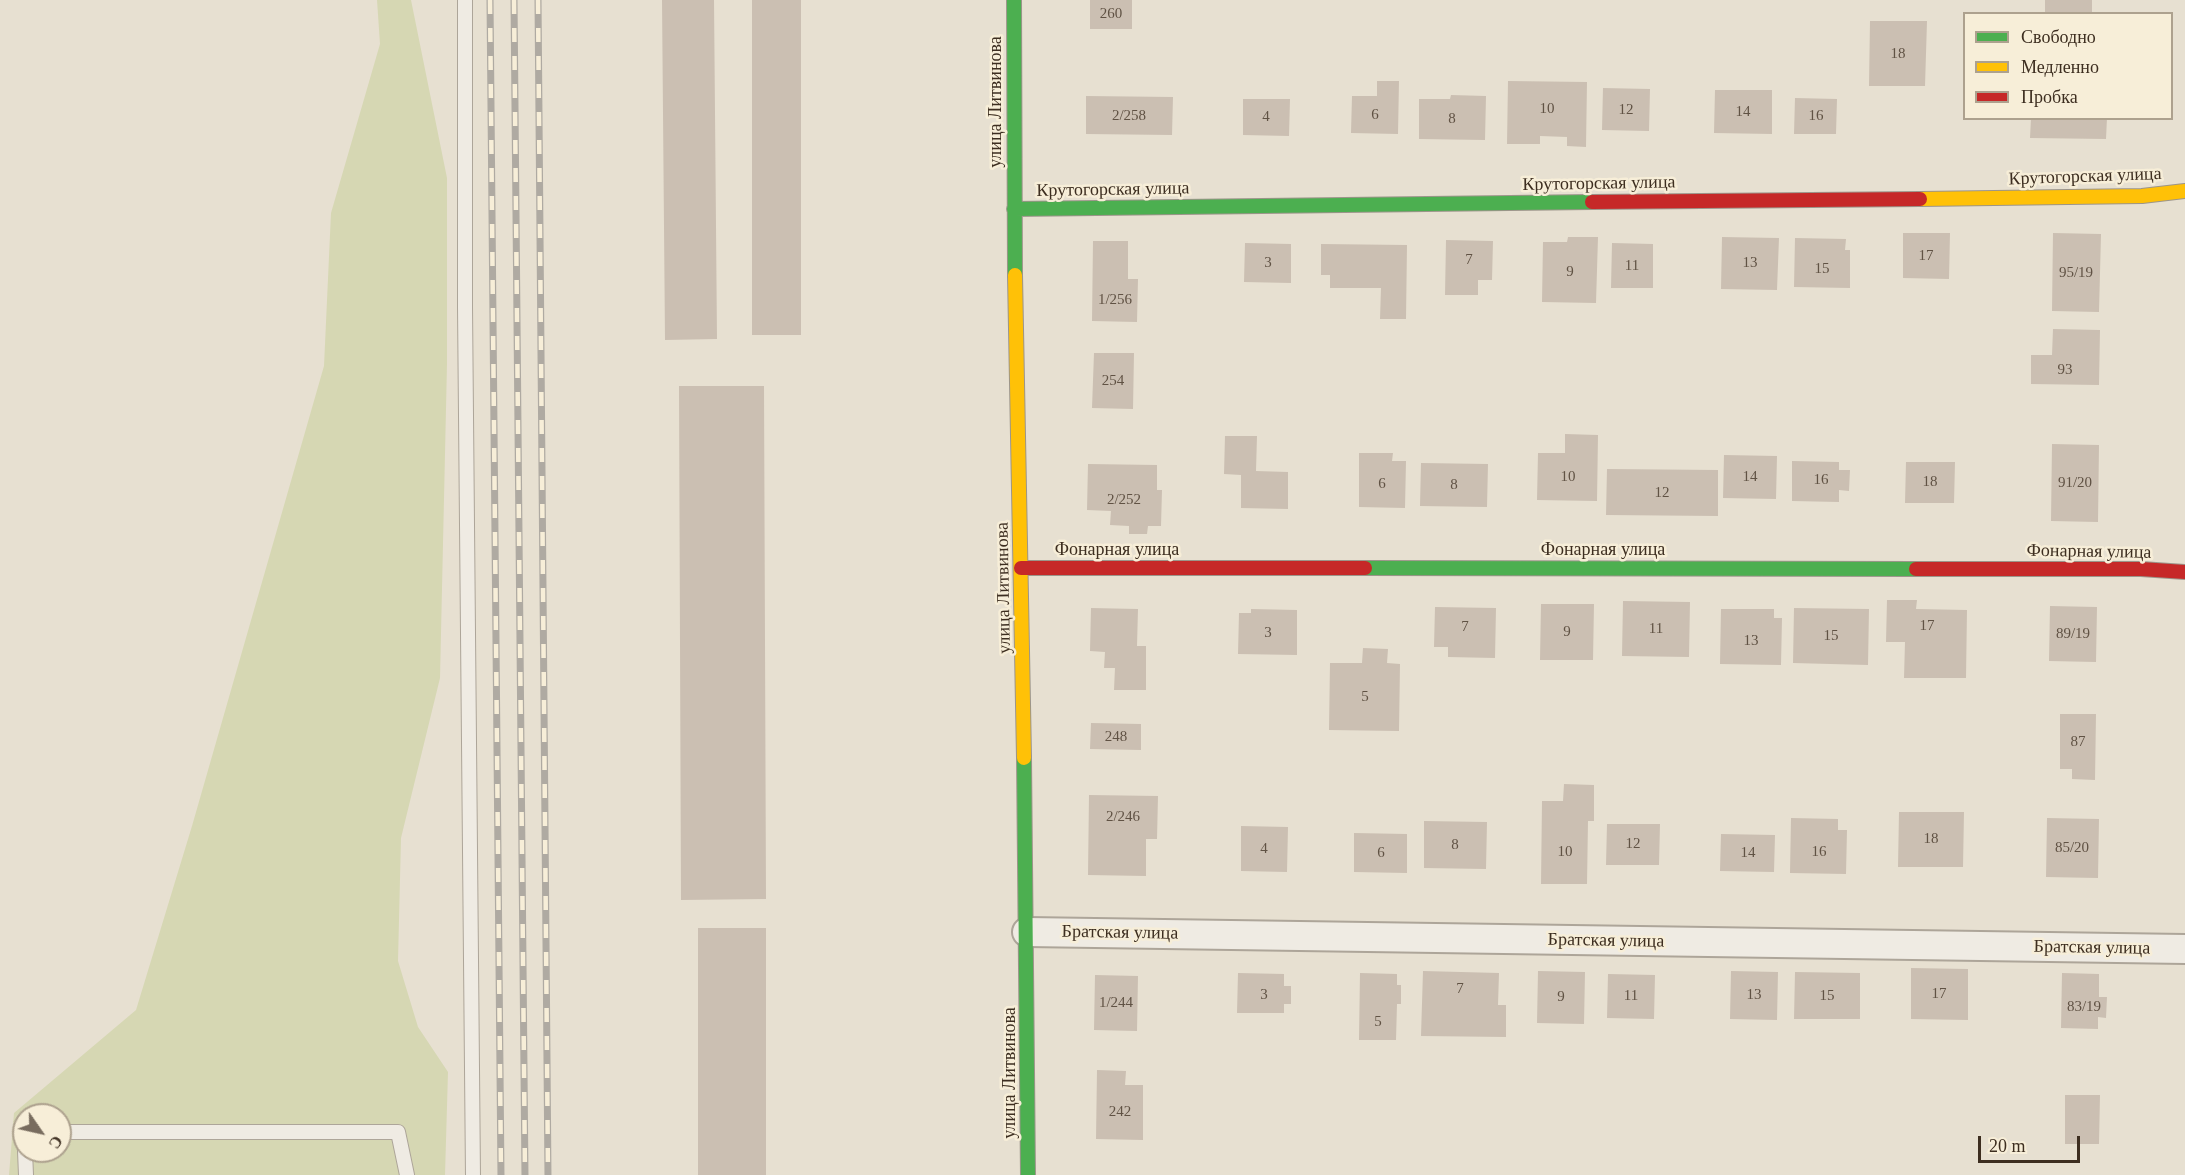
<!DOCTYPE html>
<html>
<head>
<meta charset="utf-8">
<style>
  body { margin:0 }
  #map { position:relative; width:2185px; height:1175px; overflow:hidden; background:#e7e0d1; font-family:"Times New Roman",serif }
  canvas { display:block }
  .legend { position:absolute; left:1963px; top:12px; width:210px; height:108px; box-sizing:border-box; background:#f7eed8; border:2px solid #ada18e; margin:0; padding:8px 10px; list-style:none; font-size:18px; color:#3d2e20 }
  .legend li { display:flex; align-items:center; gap:12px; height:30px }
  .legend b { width:30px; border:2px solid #ada18e }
  .north { position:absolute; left:12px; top:1103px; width:60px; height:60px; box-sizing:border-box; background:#f7eed8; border:2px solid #ada18e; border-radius:50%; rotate:124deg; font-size:16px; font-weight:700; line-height:24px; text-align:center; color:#3d2e20 }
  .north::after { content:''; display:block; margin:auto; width:21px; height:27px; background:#786c5e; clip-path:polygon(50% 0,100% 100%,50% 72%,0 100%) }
  .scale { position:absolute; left:1978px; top:1136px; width:102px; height:27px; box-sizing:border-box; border:3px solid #3d2e20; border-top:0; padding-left:8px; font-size:18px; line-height:21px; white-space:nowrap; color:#3d2e20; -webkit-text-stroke:4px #f7eed8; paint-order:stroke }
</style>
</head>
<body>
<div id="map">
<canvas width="2185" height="1175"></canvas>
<ul class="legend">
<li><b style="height:8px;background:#4caf50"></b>Свободно</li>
<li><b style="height:8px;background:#ffc107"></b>Медленно</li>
<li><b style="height:8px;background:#c62828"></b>Пробка</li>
</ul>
<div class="north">С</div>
<div class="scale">20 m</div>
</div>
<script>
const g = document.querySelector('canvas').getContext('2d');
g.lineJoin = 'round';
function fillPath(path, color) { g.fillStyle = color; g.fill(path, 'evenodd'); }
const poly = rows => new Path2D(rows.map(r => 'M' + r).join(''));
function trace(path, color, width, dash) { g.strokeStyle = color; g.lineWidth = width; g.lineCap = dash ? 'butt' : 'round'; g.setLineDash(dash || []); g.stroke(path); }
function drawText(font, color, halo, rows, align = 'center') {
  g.font = font + ' "Times New Roman",serif'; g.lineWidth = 5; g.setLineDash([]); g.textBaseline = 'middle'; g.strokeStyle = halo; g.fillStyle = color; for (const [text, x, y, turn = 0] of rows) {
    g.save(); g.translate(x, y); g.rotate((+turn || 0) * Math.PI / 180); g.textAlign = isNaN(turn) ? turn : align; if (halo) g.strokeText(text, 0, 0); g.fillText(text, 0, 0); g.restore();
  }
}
const green = poly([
  [377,0,411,0,447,178,447,364,440,678,401,838,398,961,418,1027,448,1072,445,1175,9,1175,14,1113,136,1010,192,826,324,366,331,213,380,44],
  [24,1115,60,1115,60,1151,24,1151]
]);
const building = poly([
  [662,0,714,0,717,339,665,340],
  [752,0,801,0,801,335,752,335],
  [1090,0,1132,0,1132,29,1090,29],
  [2045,0,2092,0,2092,14,2045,14],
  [1870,21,1927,21,1925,86,1869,86],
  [1377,81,1399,81,1398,134,1351,133,1352,96,1377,96],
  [1508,81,1587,82,1586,147,1567,146,1567,137,1540,136,1540,144,1507,144],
  [1603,88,1650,89,1649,131,1602,130],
  [1715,90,1772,90,1772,134,1714,133],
  [1451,95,1486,96,1485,140,1419,139,1419,99,1450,99],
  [1086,96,1173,97,1172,135,1086,134],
  [1795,98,1837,99,1836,134,1794,134],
  [1243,99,1290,99,1289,136,1243,135],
  [2031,118,2107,118,2106,139,2030,138],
  [1903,233,1950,233,1949,279,1903,278],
  [2053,233,2101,234,2099,312,2052,311],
  [1568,237,1598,237,1596,303,1542,302,1543,242,1567,242],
  [1722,237,1779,238,1777,290,1721,289],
  [1795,238,1846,239,1845,250,1850,250,1850,288,1794,287],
  [1446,240,1493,241,1492,280,1478,280,1478,295,1445,295],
  [1093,241,1128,241,1128,279,1138,279,1137,322,1092,321],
  [1245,243,1291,244,1291,283,1244,282],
  [1612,243,1653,244,1653,288,1611,288],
  [1321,244,1407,245,1406,319,1380,319,1381,288,1330,288,1330,275,1321,275],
  [2053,329,2100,330,2099,385,2031,384,2031,355,2052,355],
  [1094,353,1134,353,1133,409,1092,408],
  [679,386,764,386,766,899,681,900],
  [1565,434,1598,435,1597,501,1537,500,1538,453,1565,453],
  [1225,436,1257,436,1256,471,1288,472,1288,509,1241,508,1241,475,1224,474],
  [2052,444,2099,445,2098,522,2051,521],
  [1359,453,1393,453,1392,461,1406,461,1405,508,1359,507],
  [1724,455,1777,456,1776,499,1723,498],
  [1792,461,1839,462,1839,470,1850,470,1849,491,1839,490,1839,502,1792,501],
  [1906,462,1955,462,1954,503,1905,503],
  [1421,463,1488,464,1487,507,1420,506],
  [1088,464,1157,465,1157,490,1162,490,1161,526,1148,526,1147,534,1129,534,1129,526,1110,525,1111,511,1087,510],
  [1607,469,1718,470,1718,516,1606,515],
  [1887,600,1917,600,1916,609,1967,610,1966,678,1904,678,1905,642,1886,642],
  [1623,601,1690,602,1689,657,1622,656],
  [1541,604,1594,604,1593,660,1540,660],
  [2050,606,2097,607,2096,662,2049,661],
  [1435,607,1496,608,1495,658,1448,657,1448,647,1434,647],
  [1091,608,1138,609,1137,646,1146,646,1146,690,1114,690,1115,668,1104,668,1105,652,1090,651],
  [1794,608,1869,609,1868,665,1793,663],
  [1251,609,1297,610,1297,655,1238,654,1239,613,1251,613],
  [1721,609,1774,609,1774,618,1782,618,1781,665,1720,664],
  [1363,648,1388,649,1387,663,1400,664,1399,731,1329,730,1330,663,1362,663],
  [2060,714,2096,714,2095,780,2072,779,2072,769,2060,769],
  [1091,723,1141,724,1141,750,1090,749],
  [1564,784,1594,785,1594,821,1588,821,1587,884,1541,884,1542,801,1563,801],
  [1089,795,1158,796,1157,839,1146,839,1146,876,1088,875],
  [1899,812,1964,812,1963,867,1898,867],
  [1791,818,1838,819,1838,830,1847,830,1846,874,1790,873],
  [2047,818,2099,819,2098,878,2046,877],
  [1424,821,1487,822,1486,869,1424,868],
  [1607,824,1660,824,1659,865,1606,865],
  [1241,826,1288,827,1287,872,1241,871],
  [1354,833,1407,834,1407,873,1354,872],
  [1721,834,1775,835,1774,872,1720,871],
  [698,928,766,928,766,1175,698,1175],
  [1911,968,1968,969,1968,1020,1911,1019],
  [1423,971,1499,973,1498,1005,1506,1005,1506,1037,1421,1036],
  [1538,971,1585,972,1584,1024,1537,1023],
  [1731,971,1778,972,1777,1020,1730,1019],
  [1795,972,1860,973,1860,1019,1794,1019],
  [1238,973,1284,974,1284,986,1291,986,1291,1004,1284,1004,1284,1013,1237,1013],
  [1360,973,1397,974,1397,985,1401,985,1401,1004,1397,1004,1396,1040,1359,1040],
  [2062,973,2099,974,2099,997,2107,997,2106,1018,2098,1017,2098,1029,2061,1028],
  [1608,974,1655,975,1654,1019,1607,1018],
  [1095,975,1138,976,1137,1031,1094,1030],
  [1097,1070,1126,1071,1125,1085,1143,1085,1143,1140,1096,1139],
  [2065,1095,2100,1095,2099,1144,2065,1144]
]);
const lane = poly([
  [465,0,465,307,473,1175],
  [60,1132,398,1132,407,1175],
  [25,1151,26,1175]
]);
const street = poly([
  [1027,932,2185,949]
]);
const fast = poly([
  [1014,0,1015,275],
  [1014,209,1592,202],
  [1365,568,1916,569],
  [1024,758,1028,1175]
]);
const slow = poly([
  [1920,199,2142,196,2185,191],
  [1015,275,1024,758]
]);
const jam = poly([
  [1592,202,1920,199],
  [1021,568,1365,568],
  [1916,569,2141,569,2185,572]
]);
const rail = poly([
  [490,0,501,1175],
  [514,0,525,1175],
  [538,0,548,1175]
]);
const numberNames = [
  ["260",1111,14],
  ["18",1898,54],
  ["10",1547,109],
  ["12",1626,110],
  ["14",1743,112],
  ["6",1375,115],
  ["2/258",1129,116],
  ["16",1816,116],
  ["4",1266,117],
  ["8",1452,119],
  ["17",1926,256],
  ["7",1469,260],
  ["3",1268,263],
  ["13",1750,263],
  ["11",1632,266],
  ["15",1822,269],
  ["9",1570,272],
  ["95/19",2076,273],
  ["1/256",1115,300],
  ["93",2065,370],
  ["254",1113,381],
  ["10",1568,477],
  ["14",1750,477],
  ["16",1821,480],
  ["18",1930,482],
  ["91/20",2075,483],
  ["6",1382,484],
  ["8",1454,485],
  ["12",1662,493],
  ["2/252",1124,500],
  ["17",1927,626],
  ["7",1465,627],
  ["11",1656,629],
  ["9",1567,632],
  ["3",1268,633],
  ["89/19",2073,634],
  ["15",1831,636],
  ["13",1751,641],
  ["5",1365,697],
  ["248",1116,737],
  ["87",2078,742],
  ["2/246",1123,817],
  ["18",1931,839],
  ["12",1633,844],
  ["8",1455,845],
  ["85/20",2072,848],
  ["4",1264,849],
  ["10",1565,852],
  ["16",1819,852],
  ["6",1381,853],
  ["14",1748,853],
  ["7",1460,989],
  ["17",1939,994],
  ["3",1264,995],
  ["13",1754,995],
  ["11",1631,996],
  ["15",1827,996],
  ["9",1561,997],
  ["1/244",1116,1003],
  ["83/19",2084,1007],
  ["5",1378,1022],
  ["242",1120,1112]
];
const streetNames = [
  ["улица Литвинова",996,102,-90],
  ["Крутогорская улица",2085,177,-2],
  ["Крутогорская улица",1599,184,-1],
  ["Крутогорская улица",1113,190,-1],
  ["Фонарная улица",1117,550],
  ["Фонарная улица",1603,550],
  ["Фонарная улица",2089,552,1],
  ["улица Литвинова",1004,588,-91],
  ["Братская улица",1120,933,1],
  ["Братская улица",1606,941,1],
  ["Братская улица",2092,948,1],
  ["улица Литвинова",1010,1073,-90]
];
fillPath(green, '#d6d7b3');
fillPath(building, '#cbbfb2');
trace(lane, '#ada599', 16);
trace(street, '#ada599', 32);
trace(fast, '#9c958a', 16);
trace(slow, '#9c958a', 16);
trace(jam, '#9c958a', 16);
trace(lane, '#efebe3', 14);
trace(street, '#efebe3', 28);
trace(fast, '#4caf50', 14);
trace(slow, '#ffc107', 14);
trace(jam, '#c62828', 14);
trace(rail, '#afaaa2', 7);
trace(rail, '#f7eed8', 4.5, [14]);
drawText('15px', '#605244', null, numberNames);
drawText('18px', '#3d2e20', '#f7eed8', streetNames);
</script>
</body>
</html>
